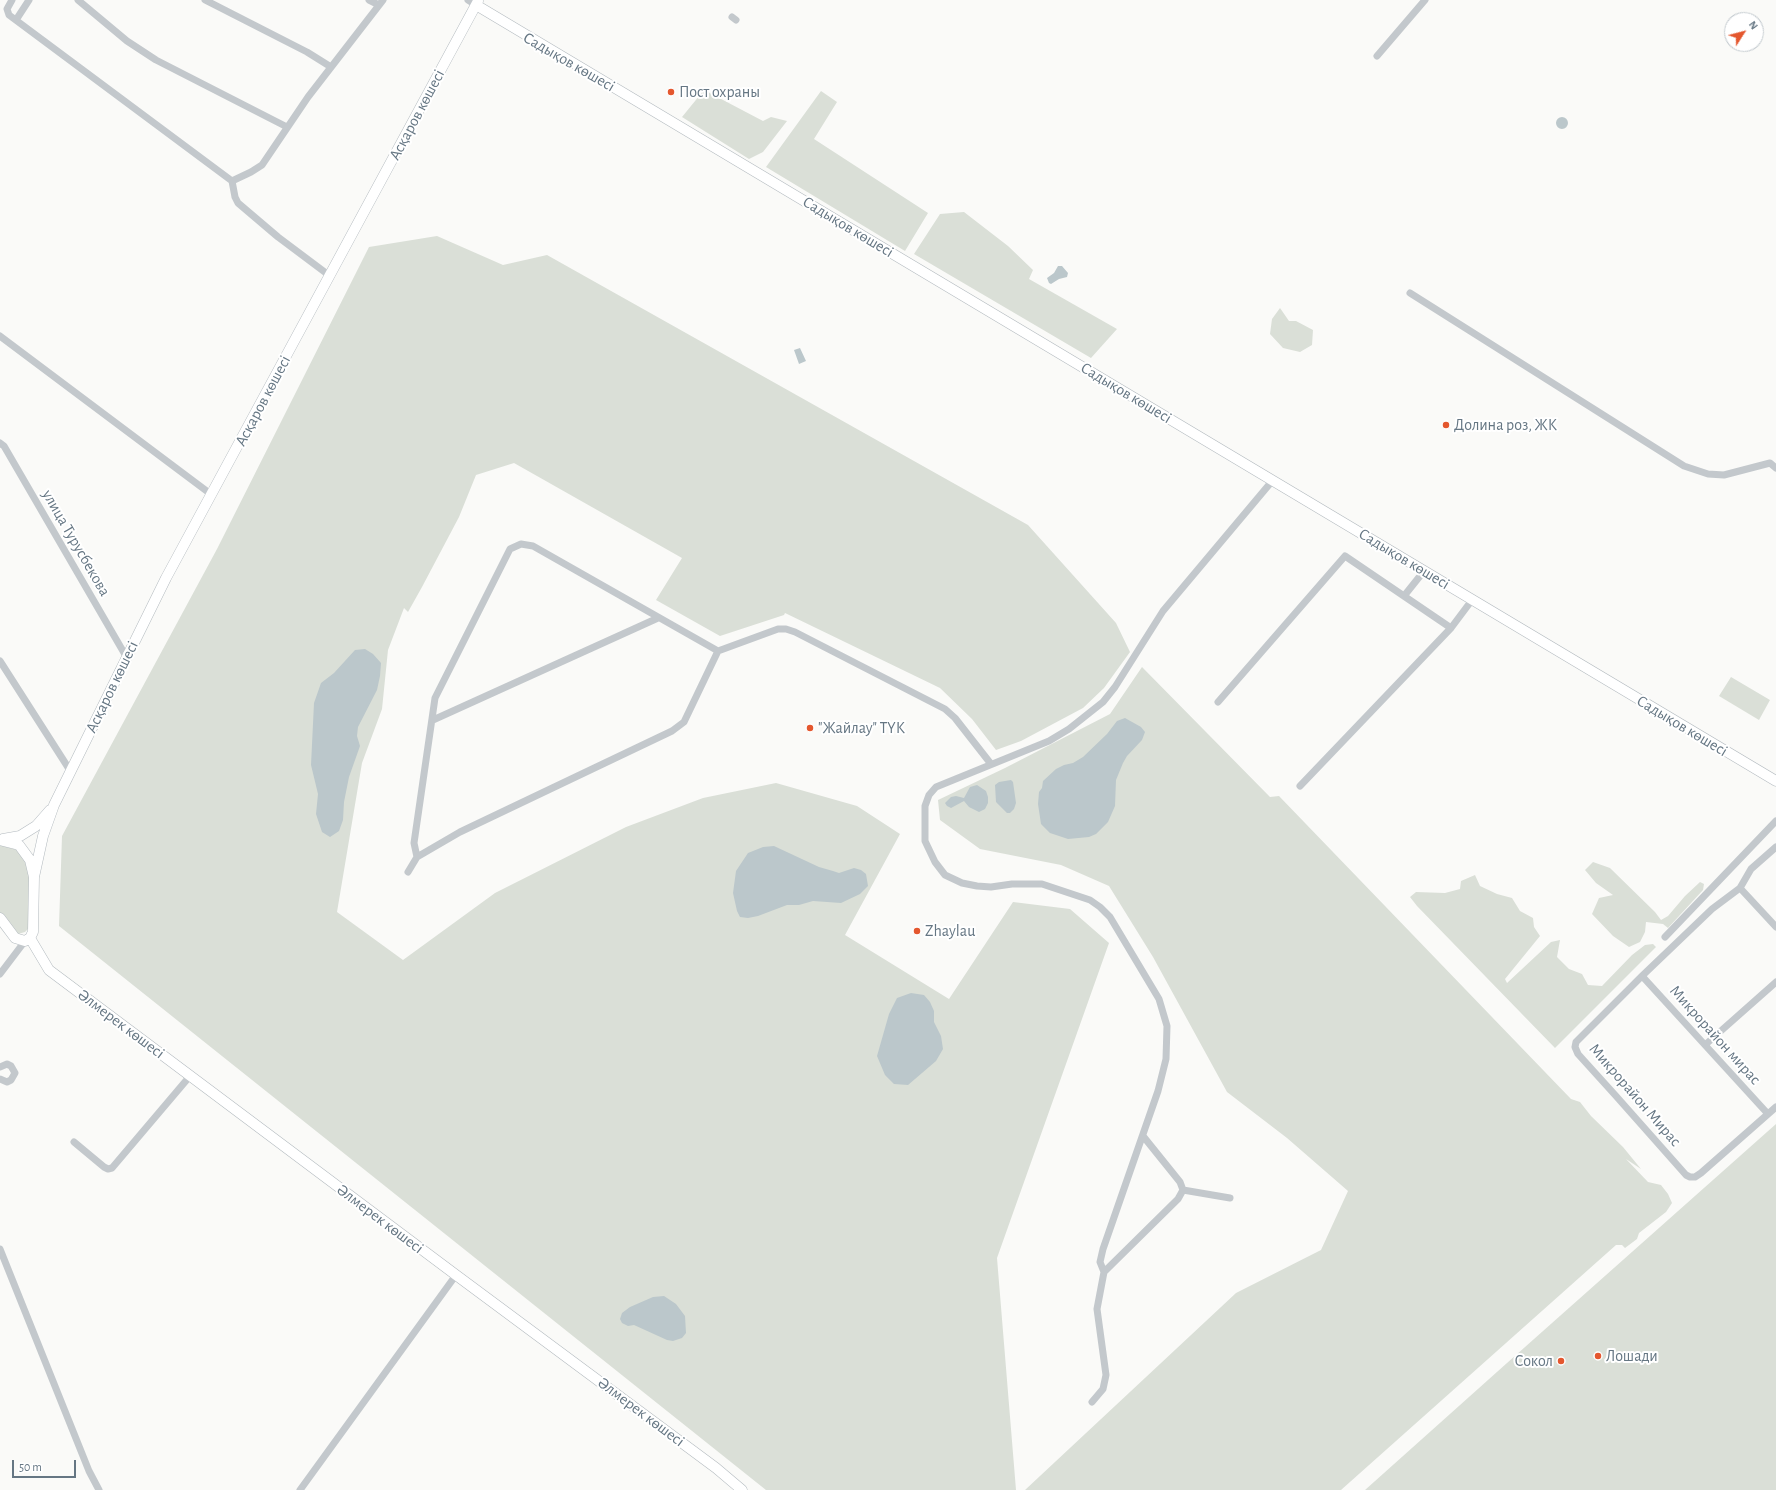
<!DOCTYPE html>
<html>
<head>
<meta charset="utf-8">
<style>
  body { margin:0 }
  #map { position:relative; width:1776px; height:1490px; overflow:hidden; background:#fafaf8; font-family:"Alegreya Sans",sans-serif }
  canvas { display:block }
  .north { position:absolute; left:1724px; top:12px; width:40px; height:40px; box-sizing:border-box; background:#fff; border:1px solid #c1c8cd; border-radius:50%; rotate:54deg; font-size:11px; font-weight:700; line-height:16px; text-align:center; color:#657683 }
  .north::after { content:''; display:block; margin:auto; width:14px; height:18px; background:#e4572e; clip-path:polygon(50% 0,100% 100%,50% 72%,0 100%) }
  .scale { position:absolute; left:12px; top:1460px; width:64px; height:18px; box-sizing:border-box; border:2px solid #657683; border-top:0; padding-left:5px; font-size:12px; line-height:14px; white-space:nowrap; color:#657683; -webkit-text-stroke:3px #fff; paint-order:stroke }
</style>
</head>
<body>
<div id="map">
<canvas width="1776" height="1490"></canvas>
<div class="north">N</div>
<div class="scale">50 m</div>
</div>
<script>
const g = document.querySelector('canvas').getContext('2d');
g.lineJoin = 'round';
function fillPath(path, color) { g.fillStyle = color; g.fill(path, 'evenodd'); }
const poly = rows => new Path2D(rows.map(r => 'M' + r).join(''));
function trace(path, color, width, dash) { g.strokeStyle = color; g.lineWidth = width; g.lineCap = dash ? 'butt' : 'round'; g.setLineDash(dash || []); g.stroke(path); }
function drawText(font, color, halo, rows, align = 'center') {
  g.font = font + ' "Alegreya Sans",sans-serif'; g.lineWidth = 4; g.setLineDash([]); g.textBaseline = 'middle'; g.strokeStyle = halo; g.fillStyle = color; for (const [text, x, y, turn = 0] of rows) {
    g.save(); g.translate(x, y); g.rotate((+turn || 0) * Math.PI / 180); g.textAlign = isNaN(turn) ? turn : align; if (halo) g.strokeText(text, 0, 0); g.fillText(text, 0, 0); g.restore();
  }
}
const green = poly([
  [704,90,763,121,771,117,787,121,763,152,749,159,682,117],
  [821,91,837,102,814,139,928,213,905,251,766,167],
  [964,212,1008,246,1033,270,1029,279,1117,329,1091,358,914,254,940,214],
  [437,236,503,265,547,255,1028,525,1116,623,1130,652,1104,688,1083,708,1021,741,996,750,972,719,940,688,785,613,784,615,720,636,656,600,682,558,514,463,476,475,459,517,422,587,408,612,404,608,388,650,382,709,362,763,337,912,403,960,495,893,626,827,703,798,776,783,857,806,900,834,845,935,949,999,1013,902,1070,909,1109,943,997,1258,1016,1490,766,1490,59,926,62,836,217,549,369,247],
  [1280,308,1289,321,1296,321,1313,330,1312,345,1300,352,1283,348,1270,334,1272,319],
  [1142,667,1270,797,1279,796,1571,1099,1580,1102,1591,1116,1623,1147,1641,1169,1626,1159,1648,1182,1661,1185,1668,1194,1672,1203,1666,1212,1639,1233,1637,1239,1625,1248,1622,1245,1616,1245,1341,1490,1025,1490,1236,1293,1321,1250,1348,1191,1287,1138,1227,1092,1153,957,1109,886,1061,865,980,849,940,820,938,800,1005,768,1110,714],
  [1731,677,1770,700,1759,720,1719,696],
  [0,845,17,850,27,862,29,877,29,928,25,932,18,934,0,915],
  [1593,862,1610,868,1655,912,1661,920,1668,916,1685,896,1700,882,1704,884,1703,890,1668,928,1663,924,1646,922,1645,932,1640,942,1629,947,1613,936,1592,914,1599,898,1613,895,1596,883,1585,870],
  [1475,875,1480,886,1497,894,1512,898,1520,911,1533,918,1534,927,1540,936,1505,979,1507,983,1551,942,1560,940,1557,957,1569,969,1582,974,1588,985,1602,986,1632,955,1645,945,1653,944,1656,947,1555,1048,1417,906,1410,897,1416,892,1445,893,1460,889,1461,881],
  [1776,1124,1776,1490,1365,1490,1507,1363]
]);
const water = poly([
  '1556 123a6 6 0 1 1 12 0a6 6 0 1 1-12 0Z',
  [1058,266,1062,266,1068,273,1067,277,1059,279,1051,284,1049,283,1047,278,1054,273],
  [800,348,806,361,799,364,794,350],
  [365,649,373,654,381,663,380,676,377,690,358,727,357,736,360,746,349,777,344,802,343,820,339,831,330,837,322,832,316,814,318,794,311,765,314,703,321,683,334,673,355,650],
  [1125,718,1141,727,1145,732,1142,740,1127,756,1123,763,1116,780,1115,806,1108,822,1096,834,1089,837,1068,839,1050,833,1041,824,1038,804,1039,792,1042,788,1043,781,1056,769,1064,765,1073,763,1083,757,1107,734,1117,721],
  [1011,780,1013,782,1016,803,1014,809,1010,813,1007,813,996,802,995,785,999,782],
  [977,785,986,791,988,797,988,803,985,809,979,812,969,807,964,801,951,808,947,806,945,803,951,797,956,796,964,798,970,787],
  [774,846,819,867,833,871,839,873,854,868,861,870,866,874,868,886,860,894,841,903,813,901,799,905,787,905,758,916,748,918,740,917,737,911,733,893,736,871,748,853,763,847],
  [911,993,924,995,930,1002,934,1011,934,1022,941,1036,943,1049,936,1061,908,1085,894,1084,885,1075,877,1056,889,1014,897,998],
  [664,1296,676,1304,685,1316,686,1333,682,1338,673,1341,667,1340,634,1325,628,1326,622,1323,620,1319,622,1313,630,1307,653,1297]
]);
const street = poly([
  [12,0,7,9,9,15,232,181,235,197,238,203,278,237,330,276],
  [78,0,127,41,156,60,287,127],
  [205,0,307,52,331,67],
  [369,0,379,5],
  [468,0,476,5],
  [732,17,736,20],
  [16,20,29,0],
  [1377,56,1425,0],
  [232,181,251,172,262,165,308,97,383,0],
  [1410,293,1684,466,1708,474,1724,475,1770,463,1776,468],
  [0,336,212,495],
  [0,443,4,446,127,658],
  [1404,596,1424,571],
  [0,661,71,772],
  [1218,702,1345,556,1451,628,1472,600],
  [433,720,658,618],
  [1300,786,1451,628],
  [1776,847,1751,869,1740,888,1712,909,1642,976,1576,1042,1575,1047,1578,1054,1616,1096,1686,1175,1690,1177,1695,1177,1701,1173,1776,1107],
  [417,857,460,832,672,731,684,722,718,651],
  [408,872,417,857,414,843,435,698,510,549,521,544,533,546,718,651,778,629,786,629,795,632,945,709,955,718,991,764],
  [1740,888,1776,927],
  [1665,937,1776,821],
  [0,974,25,941],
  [1642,976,1768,1114],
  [1705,1045,1776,982],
  [0,1067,7,1064,11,1066,15,1073,11,1080,7,1082,0,1079],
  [74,1142,104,1167,108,1169,112,1168,190,1076],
  [1183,1190,1230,1198],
  [0,1249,89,1471,99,1490],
  [1104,1272,1178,1199,1183,1190,1180,1182,1143,1136],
  [1092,1402,1103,1389,1106,1375,1097,1309,1104,1272,1100,1262,1103,1249,1158,1091,1166,1059,1167,1026,1159,999,1110,917,1100,907,1090,900,1042,884,1012,884,991,887,977,886,962,883,945,875,935,862,925,841,925,806,929,795,936,787,1049,741,1069,729,1103,702,1115,687,1163,611,1273,480],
  [300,1490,456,1275]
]);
const secondary = poly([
  [476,5,1776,781],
  [3,839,20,836,36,826,50,810],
  [0,840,19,845,30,860,34,877,33,932,30,938,25,941,15,938,0,918],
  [34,877,43,836,54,805,166,578,478,1],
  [30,938,49,970,456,1275,716,1468,742,1490]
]);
const markers = [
  [671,92,4,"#e4572e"],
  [1446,425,4,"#e4572e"],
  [810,728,4,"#e4572e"],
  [917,931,4,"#e4572e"],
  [1598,1356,4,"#e4572e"],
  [1561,1361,4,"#e4572e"]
];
const streetNames = [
  ["Садықов көшесі",569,62,30],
  ["Асқаров көшесі",417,115,-62],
  ["Садықов көшесі",848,227,31],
  ["Садықов көшесі",1126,393,31],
  ["Асқаров көшесі",263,401,-62],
  ["улица Турусбекова",76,543,60],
  ["Садықов көшесі",1404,559,31],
  ["Асқаров көшесі",112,687,-64],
  ["Садықов көшесі",1682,726,31],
  ["Әлмерек көшесі",121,1024,37],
  ["Микрорайон мирас",1715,1035,48],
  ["Микрорайон Мирас",1635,1095,49],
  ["Әлмерек көшесі",380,1219,37],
  ["Әлмерек көшесі",641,1412,37]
];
const poiNames = [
  ["Пост охраны",679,92],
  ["Долина роз, ЖК",1454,425],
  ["\"Жайлау\" ТҮК",818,728],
  ["Zhaylau",925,931],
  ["Лошади",1606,1356],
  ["Сокол",1553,1361,"right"]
];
fillPath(green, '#dadfd7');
fillPath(water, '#bbc7cb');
trace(secondary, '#b3babf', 11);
trace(street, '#c3c8cc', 7);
trace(secondary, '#fff', 10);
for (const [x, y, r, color] of markers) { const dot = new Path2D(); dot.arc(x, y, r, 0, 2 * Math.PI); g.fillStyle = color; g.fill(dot); trace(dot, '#fff', 1.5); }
drawText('16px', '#657683', '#fff', streetNames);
drawText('16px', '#657683', '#fff', poiNames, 'left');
</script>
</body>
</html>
